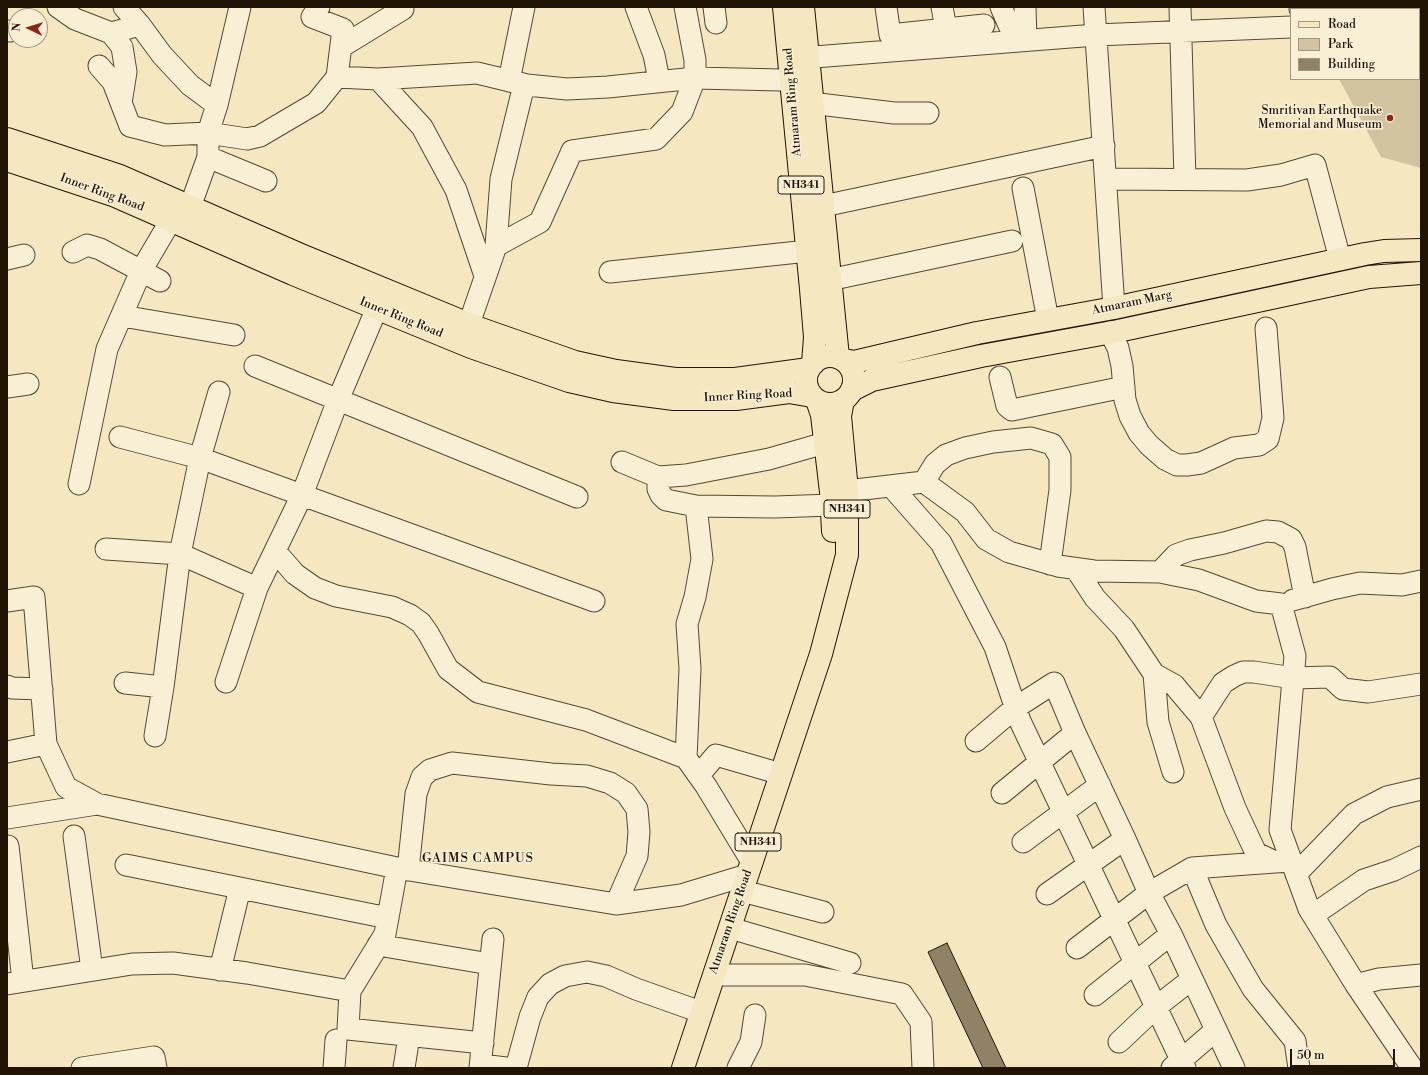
<!DOCTYPE html>
<html>
<head>
<meta charset="utf-8">
<style>
  body { margin:0 }
  #map { position:relative; width:1428px; height:1075px; overflow:hidden; background:#f5e7bf; font-family:"Libre Bodoni",serif }
  canvas { display:block }
  .frame { position:absolute; inset:0; border:8px solid #211405; pointer-events:none }
  .legend { position:absolute; left:1290px; top:8px; width:130px; height:72px; box-sizing:border-box; background:#f8efd5; border:1px solid #a29782; margin:0; padding:5px 7px; list-style:none; font-size:12px; color:#211405 }
  .legend li { display:flex; align-items:center; gap:8px; height:20px }
  .legend b { width:20px; border:1px solid #a29782 }
  .north { position:absolute; left:8px; top:8px; width:40px; height:40px; box-sizing:border-box; background:#f8efd5; border:1px solid #a29782; border-radius:50%; rotate:274deg; font-size:11px; font-weight:700; line-height:16px; text-align:center; color:#211405 }
  .north::after { content:''; display:block; margin:auto; width:14px; height:18px; background:#8f2418; clip-path:polygon(50% 0,100% 100%,50% 72%,0 100%) }
  .scale { position:absolute; left:1290px; top:1049px; width:105px; height:18px; box-sizing:border-box; border:2px solid #211405; border-top:0; padding-left:5px; font-size:12px; line-height:14px; white-space:nowrap; color:#211405; -webkit-text-stroke:3px #f8efd5; paint-order:stroke }
</style>
</head>
<body>
<div id="map">
<canvas width="1428" height="1075"></canvas>
<div class="frame"></div>
<ul class="legend">
<li><b style="height:5px;background:#f5e7bf"></b>Road</li>
<li><b style="height:11px;background:#d1c39f"></b>Park</li>
<li><b style="height:11px;background:#8f8266"></b>Building</li>
</ul>
<div class="north">N</div>
<div class="scale">50 m</div>
</div>
<script>
const g = document.querySelector('canvas').getContext('2d');
g.lineJoin = 'round';
function fillPath(path, color) { g.fillStyle = color; g.fill(path, 'evenodd'); }
const poly = rows => new Path2D(rows.map(r => 'M' + r).join(''));
function trace(path, color, width, dash) { g.strokeStyle = color; g.lineWidth = width; g.lineCap = dash ? 'butt' : 'round'; g.setLineDash(dash || []); g.stroke(path); }
function drawText(font, color, halo, rows, align = 'center') {
  g.font = font + ' "Libre Bodoni",serif'; g.lineWidth = 3; g.setLineDash([]); g.textBaseline = 'middle'; g.strokeStyle = halo; g.fillStyle = color; for (const [text, x, y, turn = 0] of rows) {
    g.save(); g.translate(x, y); g.rotate((+turn || 0) * Math.PI / 180); g.textAlign = isNaN(turn) ? turn : align; if (halo) g.strokeText(text, 0, 0); g.fillText(text, 0, 0); g.restore();
  }
}
const green = poly([
  [1305,7,1421,7,1421,168,1381,157,1339,79,1419,79,1419,9,1305,9]
]);
const building = poly([
  [947,943,1006,1068,983,1068,928,952,947,943]
]);
const minor = poly([
  [58,7,75,19,111,33,122,47,126,72,121,103],
  [124,7,140,25],
  [319,7,312,17,343,29,337,77],
  [636,7,654,55,659,80],
  [714,7,716,23],
  [886,7,890,35,984,25],
  [942,7,946,29],
  [1001,7,1016,41],
  [1025,7,1026,40],
  [1094,7,1114,308],
  [1180,7,1185,179],
  [1300,9,1300,7],
  [7,31,10,31],
  [111,33,140,25,162,55,190,85,217,105],
  [341,47,403,9],
  [814,57,1096,35,1291,27],
  [99,66,113,82,130,126,165,135,208,133,247,139,260,136,316,103,337,77,378,79,477,73,527,85,567,89,608,87,695,78,781,80],
  [378,79,422,127,456,190,485,276],
  [509,81,524,7],
  [819,104,894,113,928,113],
  [208,157,266,181],
  [1106,179,1247,180,1281,175,1315,165,1340,259],
  [1023,188,1048,320],
  [828,205,1104,146],
  [190,207,208,157,208,133,217,105,240,7],
  [496,246,501,179,522,93],
  [73,252,87,245,100,249,160,281],
  [7,259,24,255],
  [610,272,808,251],
  [829,280,1012,241],
  [122,316,234,335],
  [469,324,496,246,540,222,572,151,656,139,682,112,695,78,695,60,685,7],
  [1110,332,1118,348,1122,366,1125,400,1130,416,1139,433,1149,445,1165,459,1177,465,1187,465,1201,463,1234,448,1259,445,1268,439,1273,418,1266,328],
  [255,366,577,497],
  [1000,377,1007,406,1012,410,1124,387],
  [7,387,28,384],
  [120,437,200,458,594,601],
  [622,462,658,477,686,475,769,459,825,443],
  [658,477,658,489,661,495,666,500,696,506,702,559,695,597,687,624,690,669,686,758],
  [924,482,935,464,946,455,965,448,993,442,1031,438,1052,444,1060,457,1060,490,1050,564],
  [79,484,107,349,141,271,171,220],
  [891,486,941,543,995,647,1020,721,1185,1068],
  [855,490,924,482,965,512,986,539,1009,552,1058,566,1094,571,1160,572,1199,580,1256,601,1281,604,1295,656,1280,830,1309,909,1356,985,1412,1068],
  [696,506,775,507,832,505],
  [106,549,180,554,257,588],
  [275,551,295,574,315,588,336,596,392,607,410,615,421,623,428,633,448,669,478,692,586,720,686,758,706,786,752,862],
  [1076,569,1095,598,1124,629,1154,674,1174,685,1201,717,1235,808,1256,853,1275,862,1292,861],
  [1160,572,1176,555,1190,550,1224,543,1266,531,1278,532,1291,539,1295,547,1305,597],
  [1293,600,1332,589,1360,583,1402,585,1421,581],
  [7,601,34,597,46,744,66,787,97,804,397,868,616,904,681,895,747,875],
  [1154,674,1158,722,1173,772],
  [226,682,257,588,302,495,338,400,377,308],
  [125,683,163,687],
  [7,686,12,688,42,689],
  [1201,717,1223,683,1234,676,1243,672,1254,672,1293,678,1330,677,1343,689,1368,692,1421,684],
  [155,736,163,687,180,554,200,458,219,392],
  [976,741,1015,708,1054,683,1075,733,1125,839,1149,893,1171,934,1234,1068],
  [7,752,46,744],
  [699,775,716,755,781,774],
  [1002,793,1075,733],
  [7,818,97,804],
  [74,836,92,970],
  [1023,842,1100,785],
  [8,846,23,981],
  [126,865,388,918],
  [397,868,385,934,350,991,348,1029,483,1043],
  [1192,868,1216,925,1253,989,1295,1041,1299,1068],
  [408,870,416,794,422,777,430,770,452,763,551,774,587,776,610,783,626,793,637,809,639,832,637,856,616,904],
  [1296,874,1354,814,1387,797,1421,789],
  [742,891,823,912],
  [1047,894,1125,839],
  [1313,915,1364,880,1394,870,1421,857],
  [730,928,850,963],
  [378,945,490,964],
  [1077,948,1149,893,1192,868,1275,862],
  [220,970,240,888],
  [714,975,805,975,902,994,921,1022,923,1068],
  [7,984,132,964,173,963,247,973,350,991],
  [1356,985,1379,979,1421,975],
  [1095,995,1171,934],
  [1119,1042,1156,1007,1192,979],
  [481,1065,506,1068],
  [82,1068,154,1057,156,1068],
  [334,1068,336,1040],
  [404,1068,409,1036],
  [480,1068,493,939],
  [516,1068,530,1017,538,997,550,984,565,976,587,972,606,976,636,989,695,1010],
  [738,1068,751,1042,755,1015],
  [1172,1068,1216,1030]
]);
const major = poly([
  [7,139,120,176,301,255,478,328,575,362,616,371,675,379,735,379,809,369],
  [7,160,113,195,293,274,471,347,569,381,613,391,674,399,736,399,789,392,812,396],
  [844,360,854,362,977,333,1114,308,1365,254,1384,251,1421,250],
  [852,390,872,380,981,356,1118,331,1369,277,1421,273]
]);
const highway = poly([
  [784,7,811,289,815,337,813,364],
  [803,7,838,357],
  '806 380a24 24 0 1 1 48 0a24 24 0 1 1-48 0Z',
  [817,400,822,415,831,492,833,531],
  [683,1068,821,654,847,555,847,491,840,416,843,400]
]);
const markers = [
  [1390,118,4,"#8f2418"]
];
const shields = [
  [801,185,46],
  [847,509,46],
  [758,842,46]
];
const shieldNames = [
  ["NH341",801,185],
  ["NH341",847,509],
  ["NH341",758,842]
];
const streetNames = [
  ["Atmaram Ring Road",793,102,-95],
  ["Inner Ring Road",102,193,20],
  ["Atmaram Marg",1132,303,-12],
  ["Inner Ring Road",401,318,22],
  ["Inner Ring Road",748,396,-3],
  ["Atmaram Ring Road",731,922,-71]
];
const poiNames = [
  ["Smritivan Earthquake",1382,111],
  ["Memorial and Museum",1382,125]
];
const neighbourhoodNames = [
  ["GAIMS CAMPUS",478,859]
];
fillPath(green, '#d1c39f');
fillPath(building, '#8f8266');
trace(building, '#211405', 1);
trace(minor, '#564934', 23);
trace(major, '#211405', 24);
trace(highway, '#211405', 24);
trace(minor, '#f8efd5', 21);
trace(major, '#f5e7bf', 22);
trace(highway, '#f5e7bf', 22);
for (const [x, y, r, color] of markers) { const dot = new Path2D(); dot.arc(x, y, r, 0, 2 * Math.PI); g.fillStyle = color; g.fill(dot); trace(dot, '#f8efd5', 1.5); }
for (const [x, y, w] of shields) { const box = new Path2D(); box.roundRect(x - w / 2, y - 9, w, 18, 3); g.fillStyle = '#f8efd5'; g.fill(box); trace(box, '#211405', 1); }
drawText('bold 11px', '#211405', null, shieldNames);
drawText('12px', '#211405', '#f8efd5', streetNames);
drawText('12px', '#211405', '#f8efd5', poiNames, 'right');
g.letterSpacing = '1px';
drawText('13px', '#211405', '#f8efd5', neighbourhoodNames);
g.letterSpacing = '0px';
</script>
</body>
</html>
